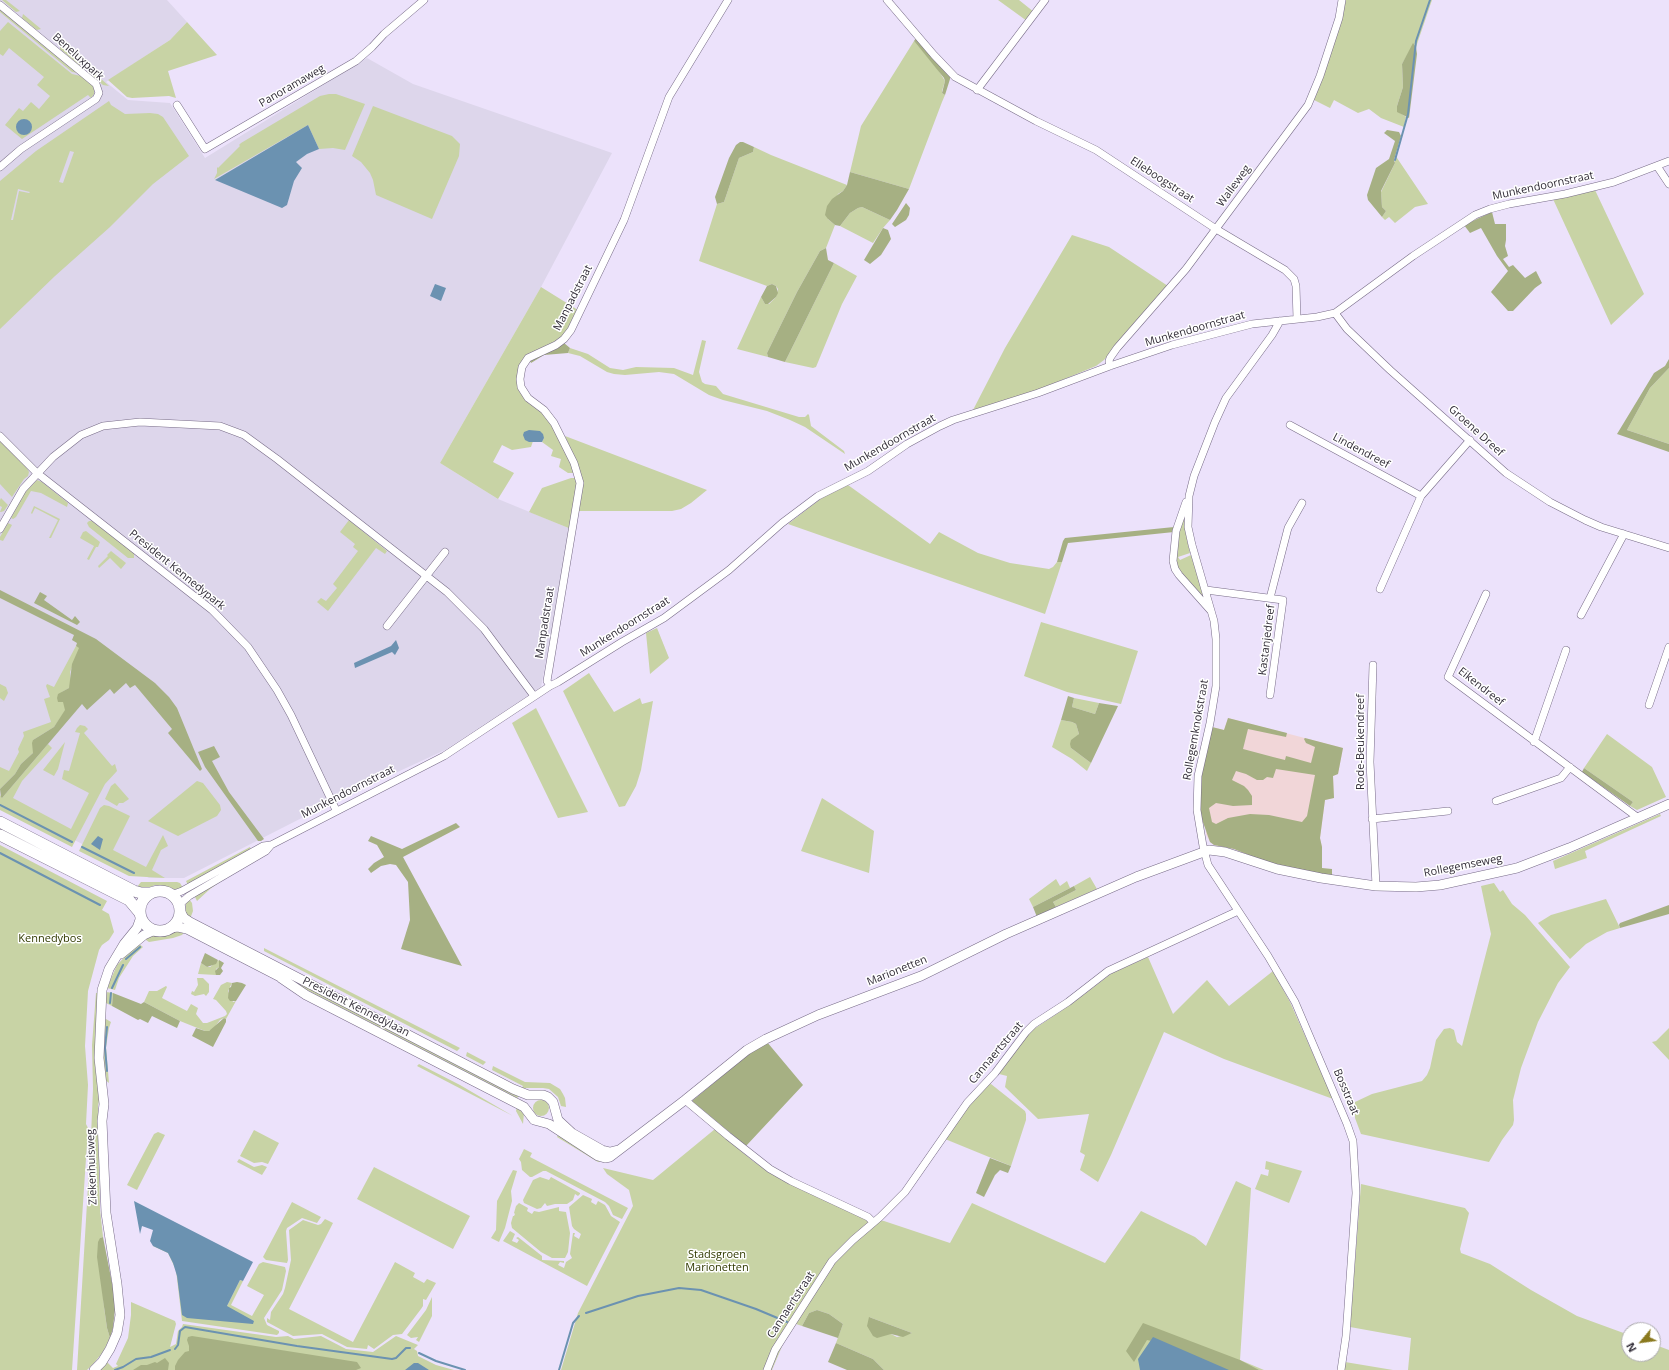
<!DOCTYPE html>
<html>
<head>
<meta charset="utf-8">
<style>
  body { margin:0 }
  #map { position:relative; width:1669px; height:1370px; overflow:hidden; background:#ece2fb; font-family:"Open Sans",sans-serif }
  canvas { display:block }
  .north { position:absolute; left:1621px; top:1322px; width:40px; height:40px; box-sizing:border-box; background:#fff; border:1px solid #adabaf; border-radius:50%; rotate:241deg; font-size:11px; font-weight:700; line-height:16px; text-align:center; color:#322d38 }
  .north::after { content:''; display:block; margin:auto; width:14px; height:18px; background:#8a791e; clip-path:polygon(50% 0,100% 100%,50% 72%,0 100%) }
</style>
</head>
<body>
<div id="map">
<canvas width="1669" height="1370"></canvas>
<div class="north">N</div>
</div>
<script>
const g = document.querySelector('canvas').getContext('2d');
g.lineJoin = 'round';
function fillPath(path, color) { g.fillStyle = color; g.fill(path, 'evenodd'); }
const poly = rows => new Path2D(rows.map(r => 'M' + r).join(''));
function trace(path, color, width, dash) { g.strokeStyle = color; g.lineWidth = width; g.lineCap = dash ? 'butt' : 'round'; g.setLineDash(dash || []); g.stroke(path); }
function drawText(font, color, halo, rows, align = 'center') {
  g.font = font + ' "Open Sans",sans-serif'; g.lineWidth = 3; g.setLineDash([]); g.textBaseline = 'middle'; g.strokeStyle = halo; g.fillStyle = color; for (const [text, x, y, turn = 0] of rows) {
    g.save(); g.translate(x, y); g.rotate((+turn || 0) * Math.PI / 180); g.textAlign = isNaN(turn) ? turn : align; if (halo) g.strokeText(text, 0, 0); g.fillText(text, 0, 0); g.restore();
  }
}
const industrial = poly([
  [0,0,167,0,187,22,170,40,106,82,128,100,170,103,205,158,367,58,413,84,612,153,541,287,440,463,498,499,571,529,541,687,445,750,339,799,184,878,149,878,0,802]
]);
const education = poly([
  [1228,718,1343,748,1338,774,1333,776,1334,798,1325,800,1320,838,1322,847,1266,862,1234,849,1214,845,1210,842,1206,834,1212,727,1224,730]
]);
const green = poly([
  [2,0,6,0,20,11,16,12],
  [998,0,1019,0,1034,12,1027,21],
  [1346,0,1432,0,1416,47,1414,44,1402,64,1403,87,1397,106,1397,111,1406,117,1404,127,1381,118,1369,109,1358,113,1334,100,1330,108,1312,99,1340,21],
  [0,8,78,73,72,72,0,12],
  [23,14,41,29,37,30,22,18],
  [8,22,72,74,81,76,93,86,94,89,94,94,91,98,88,95,22,139,5,125,19,108,23,111,31,102,39,109,50,96,37,85,44,77,9,48,3,56,0,54,0,31],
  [187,22,217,55,168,71,176,98,169,96,132,98,127,97,108,80,170,40],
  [914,41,937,68,945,81,942,91,942,93,945,95,942,102,909,189,850,172,861,126],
  [60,45,83,64,79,65,60,49],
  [89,68,109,86,103,85,88,72],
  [329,94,336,94,365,104,345,150,333,148,319,149,308,125,214,179,217,173,217,167,218,168,240,146,239,145,241,143,320,96],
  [109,101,111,105,125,114,150,113,158,114,163,117,189,156,153,184,110,227,55,276,0,329,0,181,36,151],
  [70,151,74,152,63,183,59,182],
  [18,189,30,192,29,193,19,191,13,220,11,220],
  [373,106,452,136,460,144,459,156,432,219,376,195,373,180,370,173,361,162,352,156],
  [754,147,771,155,847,185,843,191,838,194,828,219,835,225,826,248,820,251,797,292,767,353,768,357,737,349,761,297,765,304,769,304,776,297,778,289,776,286,772,284,767,286,699,261,717,204,724,202,739,158,753,152],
  [1395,155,1428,204,1415,207,1395,223,1389,217,1385,220,1382,217,1386,211,1382,207,1381,192,1395,163],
  [1595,190,1644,294,1611,325,1553,199],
  [862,207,890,220,883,228,873,243,840,226,850,213,858,208],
  [1072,235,1109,247,1168,286,1104,360,1096,366,1038,390,973,410,1005,348],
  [834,263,857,276,842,304,816,367,813,368,785,362],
  [541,287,578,310,570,328,562,339,530,355,519,386,553,425,574,471,573,473,568,473,559,467,561,459,551,456,553,450,542,442,544,438,529,441,533,441,531,447,512,450,502,445,493,462,514,473,498,499,440,463],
  [702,340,706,341,699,372,702,382,705,384,716,386,723,394,799,417,805,417,808,414,809,415,811,426,844,451,845,454,805,427,790,420,767,411,723,400,709,395,674,374,659,372,625,375,614,374,607,372,580,356,568,353,570,348,588,354,610,368,623,370,636,367,674,368,693,375],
  [1669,368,1669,444,1627,430,1650,388],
  [565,436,707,490,691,503,681,509,672,511,579,511,579,470],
  [0,440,27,468,29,472,28,476,24,479,12,497,0,484],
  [571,478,576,478,577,482,571,529,529,512,542,488],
  [37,480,42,482,68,503,67,507,41,493,31,491,16,517,13,519,11,518,26,491],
  [848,485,930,544,939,532,978,553,1010,563,1049,569,1053,567,1057,562,1062,562,1045,614,788,524,823,497],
  [1,498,8,505,4,511,1,512,0,512,2,507,0,506,0,500],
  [34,506,60,519,51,538,49,538,58,520,35,508,32,514,31,513],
  [1184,512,1186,534,1190,553,1178,557,1180,560,1191,555,1205,600,1176,567,1176,540],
  [349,520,387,551,385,554,376,548,328,611,317,602,321,598,326,601,337,588,333,584,358,551,353,547,355,544,340,532],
  [89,521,92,521,134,553,134,558,128,558,89,527,87,523],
  [8,523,12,525,3,541,0,540,0,537],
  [86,531,100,542,98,547,96,547,89,560,87,559,94,546,80,538,83,532],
  [111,551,126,563,121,569,110,558,99,568,98,566,108,556,107,555],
  [1041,622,1138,651,1121,704,1067,692,1024,676],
  [657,628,669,658,650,674,646,633],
  [76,646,80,648,70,672,71,684,69,688,62,692,66,710,54,727,33,740,33,753,21,764,15,774,0,789,0,767,9,771,19,752,18,749,24,736,23,732,51,722,44,699,50,697,46,686,47,684,54,687],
  [589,673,614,712,640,698,642,704,653,701,641,770,636,786,625,806,619,807,563,691],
  [0,684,6,687,8,693,4,701,0,698],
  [1074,698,1099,703,1095,714,1072,707],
  [536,708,588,812,558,818,512,723],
  [1061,720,1072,722,1076,724,1079,734,1071,748,1091,763,1087,771,1072,759,1052,747],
  [80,725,85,726,88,729,84,733,112,766,115,764,117,771,105,784,72,847,0,810,0,795,2,798,48,744,52,748,22,781,13,798,71,829,89,793,62,779,64,770,69,771,80,733,75,732,77,728],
  [1607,734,1652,767,1666,797,1637,810,1630,806,1633,802,1584,768],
  [65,742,58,769,54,776,43,770],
  [197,781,203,783,220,805,221,810,217,816,178,836,148,821],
  [115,783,129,799,123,803,119,803,117,806,105,799,111,786],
  [822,798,874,831,869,873,801,851],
  [104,805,109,806,130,816,113,850,146,867,163,835,168,846,161,850,152,870,165,878,129,876,79,851,100,808],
  [1660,814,1661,816,1585,851,1587,858,1555,869,1553,861],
  [0,845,107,901,102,910,109,914,114,932,109,940,102,945,99,950,88,991,85,1046,88,1085,86,1124,88,1128,72,1370,0,1370],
  [250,847,251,850,188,885,186,881],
  [230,875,210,889,197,901,194,895],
  [1090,877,1097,889,1056,907,1053,902,1076,890,1074,886],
  [1056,879,1060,886,1067,881,1070,888,1033,907,1029,899],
  [141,882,177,882,180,883,183,888,178,890,155,885,146,889,136,888],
  [1494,883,1500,892,1503,890,1512,904,1525,915,1570,967,1558,983,1538,1022,1521,1068,1513,1100,1514,1120,1513,1125,1502,1140,1489,1162,1361,1134,1355,1118,1355,1102,1372,1094,1422,1081,1427,1075,1430,1068,1436,1040,1444,1029,1450,1028,1454,1030,1457,1042,1462,1046,1491,934,1481,886],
  [189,899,192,903,193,911,190,919,185,912,186,903],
  [1606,899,1620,928,1607,932,1586,944,1570,959,1538,923,1551,915],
  [194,926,520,1095,517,1098,282,977],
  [177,931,185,931,182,935,173,938,149,942,143,938,154,935,163,936],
  [138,943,143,947,133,956,119,978,115,990,107,988,117,965],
  [264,948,460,1048,457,1051,264,951],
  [1148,957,1173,1014,1207,980,1229,1006,1273,971,1290,1002,1333,1099,1224,1059,1164,1032,1111,1155,1098,1182,1080,1170,1085,1155,1080,1152,1089,1114,1038,1119,1005,1087,1007,1076,999,1074,1028,1033,1070,1005,1112,973],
  [219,960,219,967,216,969,216,975,198,974,201,963,207,967,210,967],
  [197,978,203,978,209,984,209,992,206,996,204,994,195,996,191,994,192,991,194,992,198,985],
  [227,982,232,983,228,991,233,1002,236,1001,226,1019,224,1018,220,1020,213,1029,209,1031,205,1031,180,1021,144,1002,149,991,157,991,166,986,167,987,162,998,187,1011,191,1004,198,1008,196,1014,203,1023,207,1023,225,1016,227,1014,226,1011,216,1000,213,999,221,985],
  [106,992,113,993,112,1006,106,1003],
  [96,993,99,993,95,1055,96,1074,100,1095,98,1106,99,1175,100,1209,103,1237,100,1238,104,1307,107,1328,110,1338,103,1352,94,1363,87,1370,77,1370,91,1136,93,1089,92,1045],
  [106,1019,111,1022,109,1028,106,1047,109,1083,104,1079,102,1065,103,1021],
  [1669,1028,1669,1060,1652,1042,1656,1041],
  [467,1052,486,1062,483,1065,466,1056],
  [419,1064,460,1085,513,1116,417,1066],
  [493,1066,525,1082,550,1083,560,1089,563,1094,565,1098,566,1107,561,1106,558,1097,549,1089,543,1088,522,1088,523,1086,492,1070],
  [991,1084,1025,1111,1026,1114,1026,1120,1011,1166,945,1139,963,1112,987,1085],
  '533 1108a8 8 0 1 1 16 0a8 8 0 1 1-16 0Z',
  [517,1106,524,1113,523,1124,516,1111],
  [715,1129,753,1161,781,1179,862,1217,884,1221,950,1243,972,1203,1105,1263,1141,1211,1195,1237,1206,1246,1236,1181,1251,1188,1240,1360,1264,1370,884,1370,873,1359,836,1343,843,1324,829,1314,817,1310,809,1313,802,1326,796,1324,783,1344,772,1370,561,1370,578,1313,633,1206,629,1190,607,1174,603,1168,653,1180],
  [869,1317,912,1333,897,1337,891,1334],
  [254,1130,279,1143,268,1164,262,1162,254,1163,240,1156],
  [158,1132,165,1135,137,1190,127,1185,154,1134],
  [559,1133,601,1161,598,1162,593,1159,557,1137],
  [524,1149,532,1153,530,1157,628,1208,622,1219,613,1215,609,1206,605,1202,546,1171,543,1171,532,1177,530,1177,522,1170,521,1162,519,1159],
  [239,1159,254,1167,262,1165,267,1167,262,1175,237,1162],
  [1266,1161,1302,1171,1289,1203,1255,1189,1261,1174,1268,1176,1269,1170,1265,1169],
  [374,1167,470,1216,453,1249,357,1199],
  [513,1170,517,1171,511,1191,512,1201,505,1228,499,1242,491,1238,496,1230,497,1201],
  [540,1177,549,1180,551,1177,580,1193,580,1194,578,1196,575,1194,573,1200,567,1204,555,1204,547,1206,545,1203,541,1208,537,1209,524,1203,523,1200,533,1180],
  [1361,1184,1465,1208,1469,1213,1460,1249,1461,1253,1490,1264,1531,1290,1577,1316,1629,1335,1629,1354,1653,1354,1653,1344,1669,1350,1669,1370,1408,1370,1411,1338,1350,1327],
  [583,1195,592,1199,591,1202,596,1205,598,1201,605,1205,611,1216,620,1222,587,1286,503,1241,510,1231,515,1234,512,1241,517,1243,519,1240,516,1238,518,1237,542,1256,542,1260,564,1261,564,1263,560,1262,558,1265,564,1268,566,1262,572,1258,570,1254,573,1233,575,1233,574,1236,579,1239,581,1234,574,1229,572,1226,569,1207],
  [292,1202,321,1217,317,1223,302,1218,287,1228,286,1231,288,1260,287,1263,266,1260,263,1257],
  [519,1203,528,1208,527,1211,532,1214,534,1211,539,1212,559,1207,559,1211,566,1212,570,1233,568,1252,565,1258,552,1258,541,1252,512,1228,511,1223,513,1216,514,1216,515,1214,514,1213,516,1206],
  [325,1219,333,1223,289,1309,353,1342,395,1262,415,1273,413,1277,424,1283,427,1279,436,1283,426,1300,423,1299,423,1306,421,1309,402,1334,393,1335,374,1349,368,1345,367,1349,347,1347,322,1334,293,1336,267,1322,267,1318,270,1320,271,1312,283,1294,285,1288,291,1260,289,1230,303,1220,318,1225,321,1224],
  [157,1239,227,1306,240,1280,243,1281,231,1305,252,1316,264,1295,247,1286,259,1264,263,1262,285,1267,286,1271,282,1290,264,1318,267,1325,279,1331,279,1333,277,1335,182,1321,176,1270,168,1253,153,1246],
  [432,1297,432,1316,419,1342,416,1340,418,1337,411,1338,407,1335,426,1310],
  [131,1302,175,1321,176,1324,170,1347,176,1344,178,1331,182,1327,183,1324,276,1337,288,1336,294,1339,321,1336,346,1349,373,1352,396,1336,418,1345,414,1349,417,1351,418,1356,436,1365,454,1370,98,1370,106,1361,113,1368,118,1366,116,1364,128,1338,131,1315],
  [1345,1362,1393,1370,1343,1370]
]);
const forest = poly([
  [916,38,950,75,950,79,945,95,942,93,945,81,944,78,914,41],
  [1413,43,1416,47,1417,54,1409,118,1397,112,1397,106,1403,87,1402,64],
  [1387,130,1399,132,1401,136,1394,160,1395,163,1381,191,1382,207,1386,211,1382,217,1368,200,1367,195,1376,168,1389,159,1395,141,1384,133],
  [740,142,743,142,754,147,753,152,739,158,724,202,717,204,715,197,729,158,736,145],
  [850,172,909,189,897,210,890,220,862,207,858,208,850,213,840,226,835,225,828,219,825,215,827,206,832,199,843,191,847,185],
  [906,203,910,208,909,215,906,220,895,227,892,224],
  [1492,212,1495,224,1506,224,1506,240,1505,246,1508,256,1503,259,1509,267,1513,265,1525,278,1536,271,1542,283,1535,288,1513,311,1508,311,1491,292,1508,271,1497,256,1481,228,1470,233,1464,225],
  [883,228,888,230,891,239,881,255,870,264,864,260],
  [826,248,828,260,834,263,785,362,768,357,767,353,797,292,820,251],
  [772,284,776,286,778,293,776,297,768,304,765,304,761,297,767,286],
  [564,343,570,348,568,353,544,355,531,363,530,361],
  [1669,359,1669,368,1650,388,1627,430,1669,444,1669,452,1617,434,1654,373,1665,366],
  [1174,527,1174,532,1068,543,1062,562,1057,562,1063,541,1065,538],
  [0,590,96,639,155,683,169,697,177,708,202,769,200,771,168,733,172,729,135,685,130,688,126,683,114,694,110,689,87,710,82,704,2,798,1,797,0,789,15,774,21,764,33,753,32,743,33,740,54,727,65,710,63,702,58,702,57,698,58,694,69,688,72,664,79,648,76,646,77,643,72,640,74,635,0,598],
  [40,592,47,596,44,600,72,620,75,616,80,622,77,625,34,603],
  [1068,696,1074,698,1072,707,1095,714,1099,703,1118,706,1091,763,1071,748,1070,744,1071,740,1079,734,1076,724,1072,722,1061,720],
  [1228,718,1287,733,1286,737,1248,729,1243,749,1273,757,1285,760,1286,756,1311,763,1315,747,1306,743,1304,739,1305,738,1343,748,1338,774,1333,776,1334,798,1325,800,1320,838,1322,847,1322,868,1332,869,1332,876,1266,862,1234,849,1214,845,1210,842,1199,811,1198,790,1212,727,1224,730],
  [1276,769,1315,775,1307,816,1302,822,1269,815,1250,814,1228,818,1216,824,1212,822,1209,808,1216,803,1233,806,1252,805,1252,796,1248,790,1244,786,1232,780,1236,771,1246,774,1257,780,1263,780,1267,777,1273,778],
  [214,746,220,757,212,761,229,792,264,839,261,841,258,841,205,767,198,752],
  [1584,768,1633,802,1630,806,1582,772],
  [456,823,460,827,403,857,462,966,401,949,410,920,408,882,396,865,390,864,381,866,371,873,368,869,374,863,384,857,377,845,368,841,371,836,402,849],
  [1074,886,1076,890,1053,902,1056,907,1037,917,1033,907],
  [1669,905,1669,914,1620,928,1619,925,1620,923],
  [205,953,218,960,216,964,207,967,201,963],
  [219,960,224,963,221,968,223,971,220,975,216,975,215,971,219,967],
  [237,982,242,983,246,985,236,1001,230,1001,228,998,229,988,231,987,232,983],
  [113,993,141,1004,144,1002,180,1021,177,1028,152,1016,148,1023,140,1019,138,1020,112,1006],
  [224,1018,226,1019,226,1022,213,1047,192,1036,196,1028,205,1031,209,1031],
  [767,1042,803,1085,746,1146,692,1101,757,1047],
  [990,1158,1011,1166,1008,1173,1000,1170,995,1175,984,1197,976,1193],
  [103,1237,113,1288,115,1309,113,1328,110,1338,107,1328,97,1257,98,1242,100,1238],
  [817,1310,829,1314,843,1324,838,1338,802,1326,809,1313],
  [869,1317,912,1333,903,1337,891,1334,877,1338,873,1336,867,1326],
  [1143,1323,1240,1360,1259,1370,1213,1370,1156,1342,1147,1340,1134,1362,1126,1351],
  [192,1336,357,1362,361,1368,356,1370,175,1370,175,1366,178,1360,185,1352,189,1351,189,1346,187,1340,188,1337],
  [836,1343,873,1359,884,1370,847,1370,828,1362],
  [165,1358,169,1363,168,1370,133,1370,141,1365,147,1365,155,1362,157,1363]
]);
const water = poly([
  '16 127a8 8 0 1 1 16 0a8 8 0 1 1-16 0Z',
  [308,125,319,149,307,154,296,162,302,168,294,181,287,205,282,208,215,180],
  [435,284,446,288,441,301,430,296],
  [529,430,540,431,543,434,544,438,542,442,529,442,525,440,523,435,524,432],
  [396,640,399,648,395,655,392,652,355,668,354,663,391,646],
  [98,836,103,839,100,850,91,844],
  [134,1201,253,1262,243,1281,240,1280,227,1306,254,1321,253,1324,187,1318,182,1315,177,1276,173,1263,168,1253,153,1246,150,1241,153,1230,142,1226,140,1234],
  [1153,1337,1229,1370,1140,1370,1138,1359],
  [414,1363,418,1363,429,1370,405,1370]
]);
const stream = poly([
  [1395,160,1408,114,1416,41,1430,0],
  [0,805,72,842],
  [82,847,134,873],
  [0,853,100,905],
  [126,959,140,947],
  [112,988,123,965],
  [110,1003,111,993],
  [107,1027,105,1048,107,1071],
  [586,1313,638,1296,679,1288,701,1290,756,1309,787,1322],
  [175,1349,178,1345,180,1331,185,1327,297,1346,392,1359,396,1358,406,1348,410,1348],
  [419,1353,436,1361,465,1370],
  [115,1370,123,1367,136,1359,151,1357,170,1350],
  [559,1370,573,1323,579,1316]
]);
const minor = poly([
  [887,0,934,55,955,77,1036,121,1096,150,1216,229,1285,270,1294,279,1296,286,1297,319],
  [0,5,96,84,99,93,96,99,21,149,0,167],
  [977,90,1045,0],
  [177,105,205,149,356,61,372,47,384,34,424,0],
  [1657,166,1669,184],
  [1335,313,1347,329,1390,370,1506,473,1550,502,1585,520,1601,527,1669,548],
  [1280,321,1272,335,1226,398,1215,422,1194,476,1189,496,1188,527,1192,545,1214,621,1216,639,1216,686,1210,723,1198,776,1197,810,1203,846,1208,865,1268,956,1295,1002,1347,1124,1353,1141,1356,1193,1346,1336,1341,1370],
  [1110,366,1109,361,1110,358,1117,348,1186,269,1308,105,1320,76,1339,18,1342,0],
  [1290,425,1421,496],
  [0,436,37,473,212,610,248,647,277,690,291,715,336,810],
  [1186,502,1176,531,1173,561,1175,569,1179,575,1211,611],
  [0,529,23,489,53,457,81,435,103,426,140,422,220,426,244,435,277,459,447,592,484,629,534,696],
  [1380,589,1421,496,1470,440],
  [1206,590,1283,600,1270,695],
  [1486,594,1448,677,1637,817],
  [1270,598,1288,528,1302,503],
  [1581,615,1624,534],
  [387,626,445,552],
  [1373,665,1370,762,1376,886],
  [550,686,547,681,580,483,574,463,554,423,544,410,528,398,521,387,520,379,522,367,528,358,556,345,564,339,571,330,624,220,669,97,728,0],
  [1649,705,1669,647],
  [1534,742,1566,650],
  [1496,801,1561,778,1570,767],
  [1372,819,1448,811],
  [170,893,174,894,182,891,263,846,271,845,444,756,550,686,558,682,622,642,664,618,729,570,782,523,818,496,868,471,907,444,940,426,953,420,1038,393,1110,366,1172,345,1252,324,1317,317,1335,313,1413,256,1475,215,1490,209,1509,204,1565,194,1614,182,1669,161],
  [180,907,181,903,189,896,266,851,271,845],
  [685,1100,728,1136,770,1169,791,1181,868,1217,873,1222],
  [767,1370,775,1350,832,1261,853,1240,880,1217,905,1192,967,1103,995,1073,1026,1032,1034,1024,1068,1002,1108,971,1238,911]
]);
const tertiary = poly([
  [180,911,184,918,190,922,513,1089,528,1095,543,1095,548,1097,553,1102,558,1120,572,1133,602,1150,610,1152,618,1150],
  [170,928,178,927,187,929,286,980],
  [121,954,144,935,155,930],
  [281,978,306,995,524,1107,534,1120,549,1124,598,1156,605,1158,610,1157,685,1100,747,1050,766,1039,818,1015,921,976,1006,934,1136,877,1209,850,1225,852,1277,869,1321,878,1376,886,1416,887,1440,885,1517,868,1569,848,1669,804],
  [94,1370,102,1362,110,1349,117,1333,120,1315,117,1284,106,1213,102,1121,104,1104,99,1058,102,990,109,969,124,944,137,928,141,917]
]);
const secondary = poly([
  [0,822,134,891,141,893,149,893],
  [0,835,129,900,139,912],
  '140 911a20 20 0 1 1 40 0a20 20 0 1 1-40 0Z'
]);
const streetNames = [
  ["Beneluxpark",78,57,42],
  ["Panoramaweg",292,86,-30],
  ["Elleboogstraat",1162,180,33],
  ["Walleweg",1234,186,-54],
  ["Munkendoornstraat",1543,186,-12],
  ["Manpadstraat",573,298,-63],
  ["Munkendoornstraat",1195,329,-16],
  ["Groene Dreef",1476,431,42],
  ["Munkendoornstraat",890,443,-30],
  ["Lindendreef",1361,451,28],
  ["President Kennedypark",177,570,39],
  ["Manpadstraat",545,623,-81],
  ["Munkendoornstraat",625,627,-32],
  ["Kastanjedreef",1267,640,-83],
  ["Eikendreef",1481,687,38],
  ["Rollegemknokstraat",1196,730,-80],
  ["Rode-Beukendreef",1361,742,-90],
  ["Munkendoornstraat",348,792,-27],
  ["Rollegemseweg",1463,866,-11],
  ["Marionetten",897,971,-22],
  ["President Kennedylaan",356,1007,27],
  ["Cannaertstraat",996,1053,-50],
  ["Bosstraat",1346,1092,67],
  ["Ziekenhuisweg",92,1167,-92],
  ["Cannaertstraat",791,1305,-57]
];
const parkNames = [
  ["Kennedybos",50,939],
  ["Stadsgroen",717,1255],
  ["Marionetten",717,1268]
];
fillPath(industrial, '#ddd6eb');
fillPath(education, '#f1d6d8');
fillPath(green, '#c8d3a5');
fillPath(forest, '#a6b083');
fillPath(water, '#6b92b1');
trace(stream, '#6b92b1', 2);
trace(minor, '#776b87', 8);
trace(tertiary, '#776b87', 10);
trace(secondary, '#776b87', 12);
trace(minor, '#fff', 7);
trace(tertiary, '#fff', 9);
trace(secondary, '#fff', 11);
drawText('11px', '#322d38', '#fff', streetNames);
drawText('11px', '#313a01', '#fff', parkNames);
</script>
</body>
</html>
